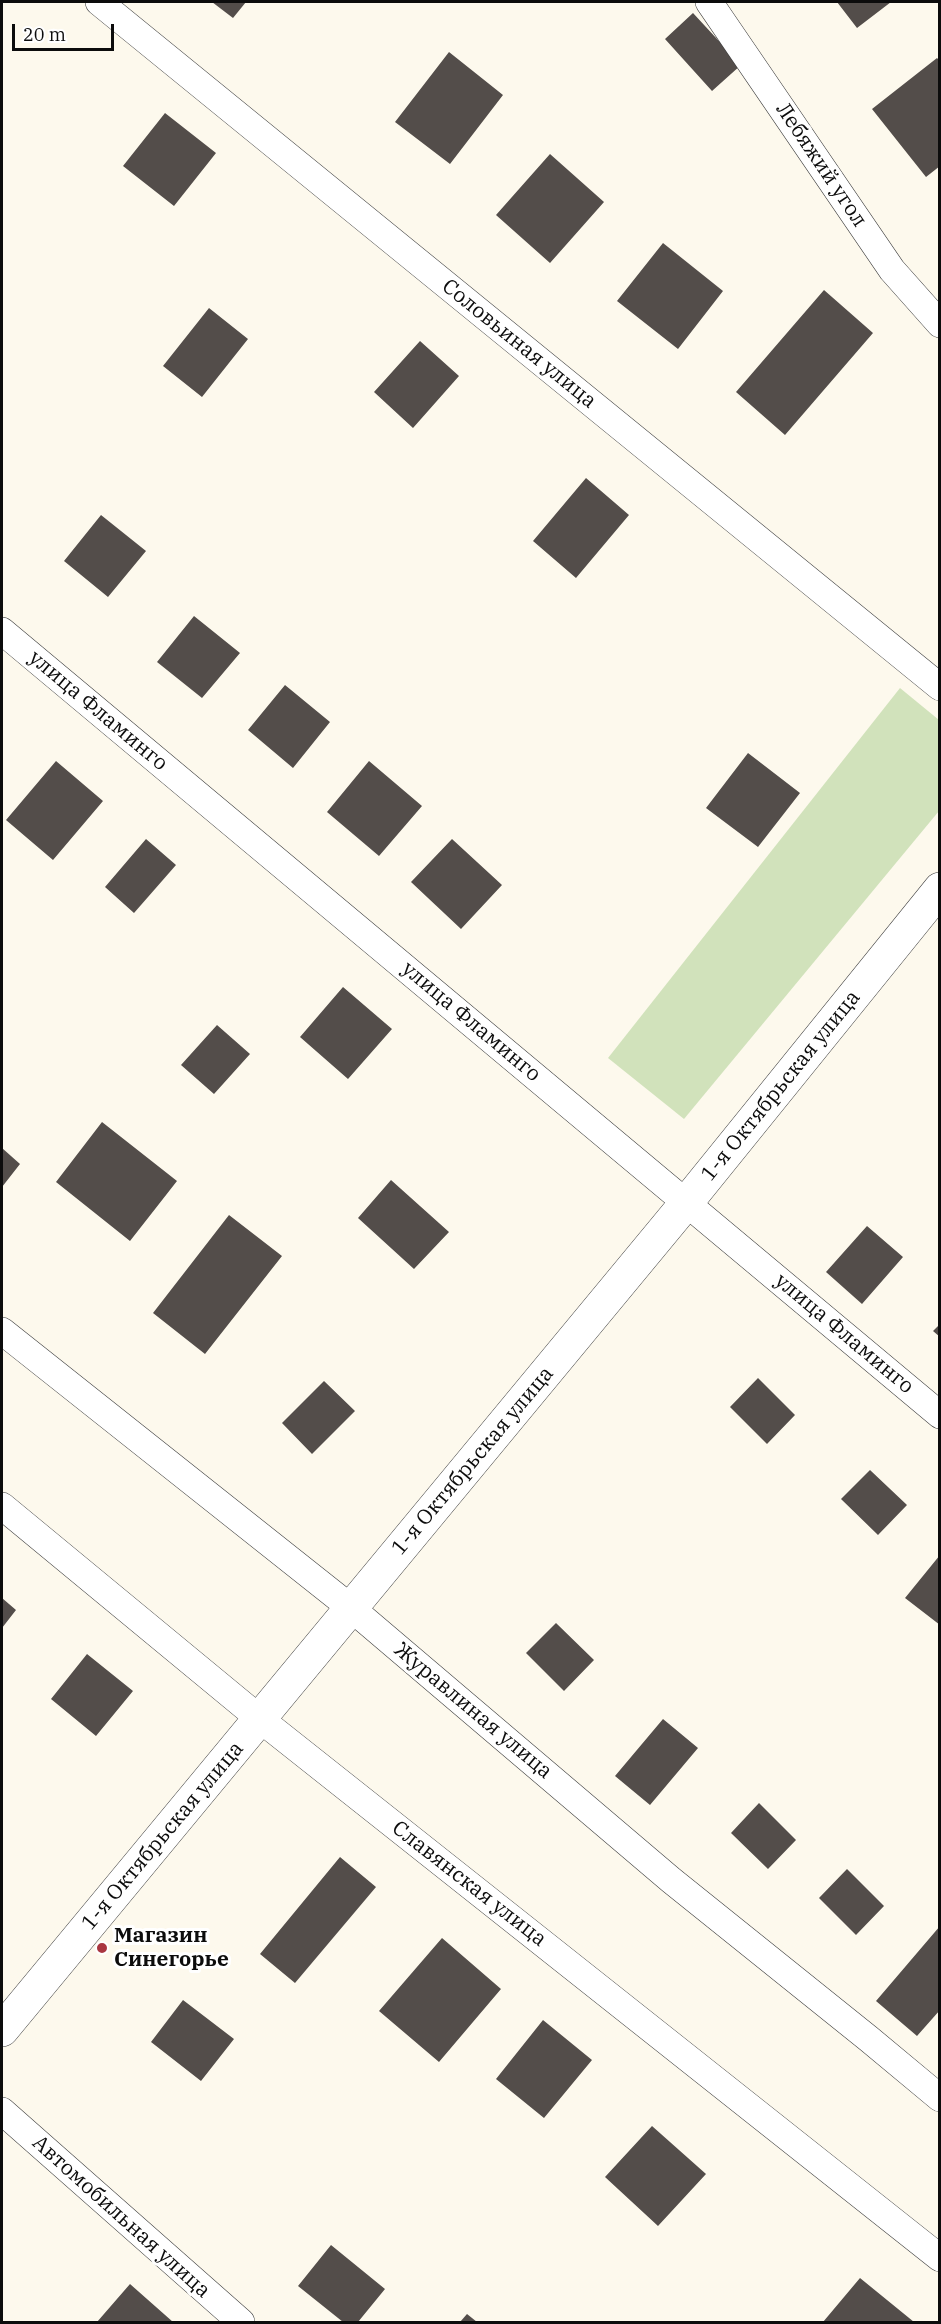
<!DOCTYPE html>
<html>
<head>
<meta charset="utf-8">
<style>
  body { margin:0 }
  #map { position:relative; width:941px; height:2324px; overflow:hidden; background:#fdf9ed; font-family:"IBM Plex Serif",serif }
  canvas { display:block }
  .frame { position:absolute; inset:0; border:3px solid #0c0c0c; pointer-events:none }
  .scale { position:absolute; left:12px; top:24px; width:102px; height:27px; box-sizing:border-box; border:3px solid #0c0c0c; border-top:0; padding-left:8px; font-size:18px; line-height:21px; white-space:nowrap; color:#0c0c0c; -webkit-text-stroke:4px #fff; paint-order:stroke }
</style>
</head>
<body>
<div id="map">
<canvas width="941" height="2324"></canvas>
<div class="frame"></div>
<div class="scale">20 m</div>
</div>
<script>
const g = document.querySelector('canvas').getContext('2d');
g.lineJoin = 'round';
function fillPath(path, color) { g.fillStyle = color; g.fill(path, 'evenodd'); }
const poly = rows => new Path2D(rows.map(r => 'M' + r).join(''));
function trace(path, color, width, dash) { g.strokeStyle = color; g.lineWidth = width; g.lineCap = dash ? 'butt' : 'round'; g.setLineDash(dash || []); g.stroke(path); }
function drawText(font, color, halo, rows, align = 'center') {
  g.font = font + ' "IBM Plex Serif",serif'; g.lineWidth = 6; g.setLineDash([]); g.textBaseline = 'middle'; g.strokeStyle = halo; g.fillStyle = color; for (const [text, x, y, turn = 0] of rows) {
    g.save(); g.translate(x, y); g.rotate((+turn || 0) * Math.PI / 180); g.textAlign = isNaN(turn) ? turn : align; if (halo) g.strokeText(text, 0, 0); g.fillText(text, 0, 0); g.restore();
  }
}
const green = poly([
  [900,688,939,720,939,811,684,1119,608,1058]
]);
const building = poly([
  [212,2,246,2,233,18],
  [837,2,891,2,857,28],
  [693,13,741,65,712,91,665,39],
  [449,52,503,95,450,164,395,122],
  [937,58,940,61,940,166,926,177,872,109],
  [165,113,216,153,174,206,123,166],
  [550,154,604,202,550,263,496,215],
  [663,243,723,291,678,349,617,301],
  [824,290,873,333,785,435,736,392],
  [209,308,248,339,202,397,163,366],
  [420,341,459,376,413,428,374,392],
  [586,478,629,515,576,578,533,541],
  [101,515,146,551,108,597,64,561],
  [194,616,240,653,202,698,157,662],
  [285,685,330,722,293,768,248,730],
  [748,753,800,793,758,847,706,808],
  [56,761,103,801,53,860,6,820],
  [369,761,422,806,379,856,327,812],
  [146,839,176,865,134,913,105,887],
  [452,839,502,885,461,929,411,882],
  [343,987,392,1029,348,1079,300,1037],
  [217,1025,250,1054,214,1094,181,1065],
  [102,1122,177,1181,130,1241,56,1182],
  [2,1148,20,1164,2,1187],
  [391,1180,449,1232,414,1269,358,1218],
  [229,1215,282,1256,205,1354,153,1313],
  [867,1226,903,1257,862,1304,826,1272],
  [940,1324,940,1337,933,1331],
  [758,1378,795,1415,767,1444,730,1407],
  [324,1381,355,1411,312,1454,282,1423],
  [870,1470,907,1505,878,1535,841,1499],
  [940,1555,940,1625,905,1598],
  [2,1598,16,1610,2,1628],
  [556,1623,594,1660,564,1691,526,1653],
  [87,1654,133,1691,96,1736,51,1699],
  [663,1719,698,1748,650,1805,615,1776],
  [759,1803,796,1840,768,1869,731,1833],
  [340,1857,376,1887,295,1983,260,1954],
  [847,1869,884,1906,856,1935,819,1898],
  [940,1926,940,2010,917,2036,876,2001],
  [442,1938,501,1989,439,2062,379,2011],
  [183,2000,234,2039,201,2081,151,2042],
  [543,2020,592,2060,544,2118,496,2079],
  [652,2126,706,2174,658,2226,605,2177],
  [331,2245,385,2289,358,2322,343,2322,298,2286],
  [860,2278,914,2322,823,2322],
  [130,2284,173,2322,97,2322],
  [467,2314,477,2322,460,2322]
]);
const minor = poly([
  [99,2,940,687],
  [709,2,892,270,940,324],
  [2,631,940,1415],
  [2,1331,351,1608,671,1880,869,2039,940,2098],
  [2,1506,260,1719,940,2258],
  [2,2111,241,2322]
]);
const tertiary = poly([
  [2,2030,687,1202,940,889]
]);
const markers = [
  [102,1948,6,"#a93640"]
];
const streetNames = [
  ["Лебяжий угол",821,165,56],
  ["Соловьиная улица",519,344,39],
  ["улица Фламинго",98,711,40],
  ["улица Фламинго",471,1022,40],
  ["1-я Октябрьская улица",781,1086,-51],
  ["улица Фламинго",844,1334,40],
  ["1-я Октябрьская улица",473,1461,-50],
  ["Журавлиная улица",473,1711,40],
  ["1-я Октябрьская улица",163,1836,-50],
  ["Славянская улица",469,1884,38],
  ["Автомобильная улица",121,2217,42]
];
const poiNames = [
  ["Магазин",114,1936],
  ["Синегорье",114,1960]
];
fillPath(green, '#d1e2bb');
fillPath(building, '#534d4a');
trace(minor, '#3f3f3f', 28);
trace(tertiary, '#3f3f3f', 34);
trace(minor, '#fff', 27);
trace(tertiary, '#fff', 33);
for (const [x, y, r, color] of markers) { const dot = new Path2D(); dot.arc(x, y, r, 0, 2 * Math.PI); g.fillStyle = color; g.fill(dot); trace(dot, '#fff', 2); }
drawText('21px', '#0c0c0c', '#fff', streetNames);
drawText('bold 21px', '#0c0c0c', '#fff', poiNames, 'left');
</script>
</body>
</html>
